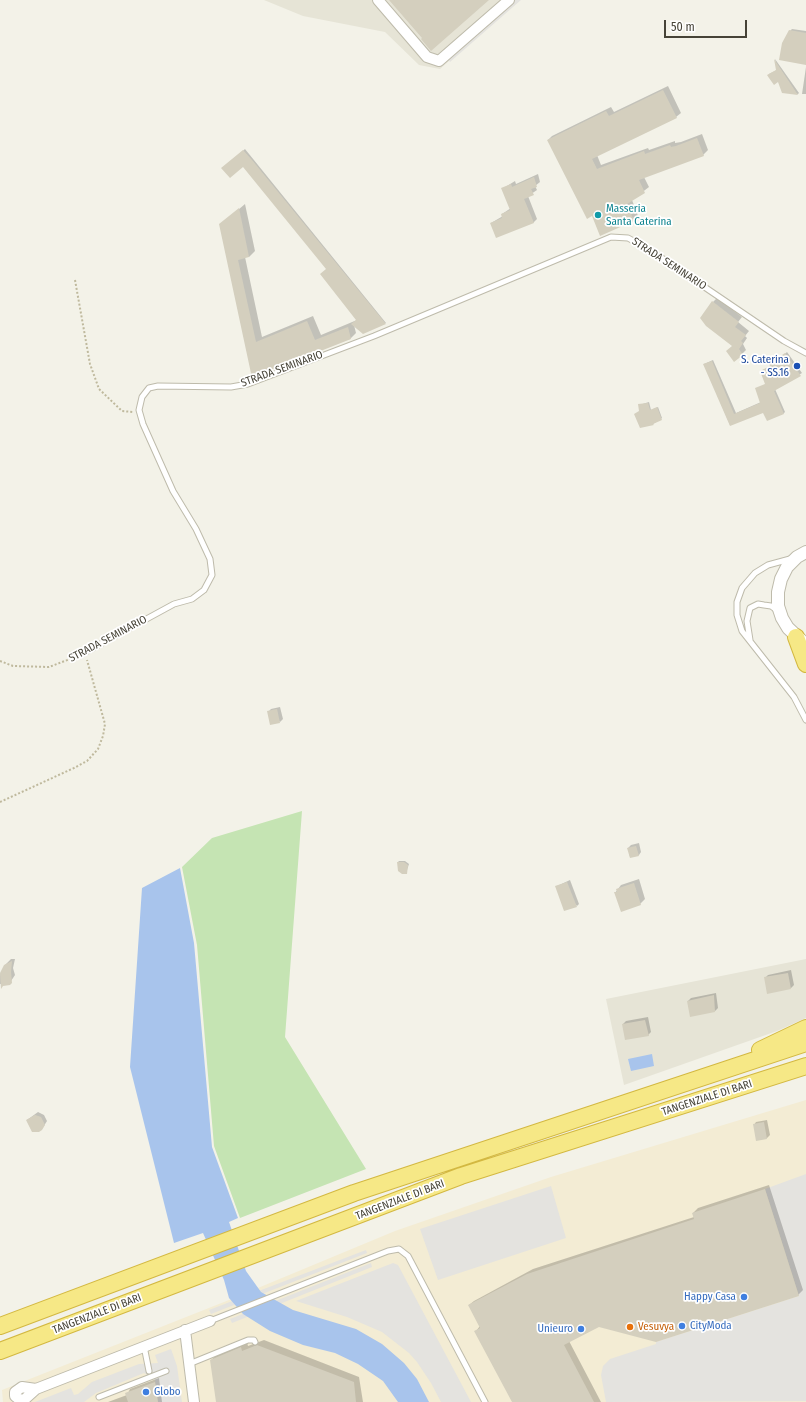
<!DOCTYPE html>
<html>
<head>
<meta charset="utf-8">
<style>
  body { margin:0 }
  #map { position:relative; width:806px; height:1402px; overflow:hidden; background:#f3f2e8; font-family:"Fira Sans Condensed",sans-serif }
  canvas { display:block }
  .scale { position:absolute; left:664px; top:20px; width:83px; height:18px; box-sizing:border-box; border:2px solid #464337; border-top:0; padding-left:5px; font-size:12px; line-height:14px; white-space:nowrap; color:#464337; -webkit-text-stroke:3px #fff; paint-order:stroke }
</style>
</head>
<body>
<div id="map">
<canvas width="806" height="1402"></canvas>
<div class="scale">50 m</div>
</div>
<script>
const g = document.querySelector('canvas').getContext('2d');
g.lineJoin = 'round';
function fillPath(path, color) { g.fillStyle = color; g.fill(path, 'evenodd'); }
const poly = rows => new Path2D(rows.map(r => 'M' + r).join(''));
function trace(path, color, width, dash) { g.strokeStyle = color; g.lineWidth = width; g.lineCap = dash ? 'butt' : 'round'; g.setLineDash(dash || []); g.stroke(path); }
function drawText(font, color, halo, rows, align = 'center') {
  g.font = font + ' "Fira Sans Condensed",sans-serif'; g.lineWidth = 3.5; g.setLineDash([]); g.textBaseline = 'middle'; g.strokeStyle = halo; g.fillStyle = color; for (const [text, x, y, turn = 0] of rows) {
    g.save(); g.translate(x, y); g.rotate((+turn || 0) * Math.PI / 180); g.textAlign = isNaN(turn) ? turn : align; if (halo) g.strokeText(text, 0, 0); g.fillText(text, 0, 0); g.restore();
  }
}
const residential = poly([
  [264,0,517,0,440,69,419,65,385,32,303,16],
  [806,959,806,1018,777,1031,624,1085,606,999]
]);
const commercial = poly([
  [806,1100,806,1402,3,1402,2,1390,229,1300,395,1231,551,1177]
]);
const green = poly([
  [302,811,285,1037,366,1169,240,1218,214,1146,197,945,182,867,212,838]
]);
const parking = poly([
  [515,0,521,0,450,62,448,59],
  [806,1174,806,1401,606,1402,601,1375,603,1366,610,1359,656,1344,656,1342,799,1296,765,1189],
  [551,1186,566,1238,438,1280,420,1229],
  [366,1250,367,1253,211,1314,209,1310],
  [371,1263,372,1267,232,1323,230,1319],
  [393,1263,398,1265,471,1402,441,1402,431,1383,417,1362,409,1353,382,1332,347,1317,296,1301],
  [171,1349,177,1366,182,1402,158,1402,155,1380,144,1373,96,1393,84,1402,35,1402,71,1388,74,1395,78,1394,92,1382,139,1364,158,1363,155,1355]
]);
const water = poly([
  [180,868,194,943,212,1147,238,1218,229,1222,246,1271,261,1292,293,1310,356,1329,382,1344,404,1363,417,1379,429,1402,398,1402,383,1381,358,1364,335,1353,303,1345,270,1331,243,1314,229,1298,224,1280,203,1233,174,1243,130,1067,142,888],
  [652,1054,654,1066,631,1071,628,1059]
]);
const shadow = poly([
  [792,29,806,31,806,64,790,31],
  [775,59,799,93,798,94,783,92,779,80,769,74,777,70],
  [806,67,806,94,802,94],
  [668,86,681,113,676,117,597,155,601,165,648,148,649,150,675,141,675,143,681,142,702,134,708,150,703,155,644,177,649,187,632,200,638,216,634,220,592,215,548,140,552,136,611,107,614,112],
  [245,149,386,323,354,325,356,333,350,339,318,349,253,376,225,221,245,204,255,251,249,257,245,257,262,337,313,316,321,335,357,320,327,269,243,166,223,168],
  [538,174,540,182,535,186,537,190,528,196,537,219,533,223,491,223,503,216,502,214,511,208,502,189,515,181,516,184],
  [717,298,742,317,738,322,749,331,745,336,747,338,743,344,746,350,742,354,733,346,713,302],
  [787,352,802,373,775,389,785,412,783,414,763,411,730,425,704,364,713,360,736,413,761,402,756,389,766,384,761,371,771,366],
  [649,402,651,410,658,407,662,418,653,424,641,427,639,405],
  [280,707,283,719,280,722,268,712,271,709],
  [639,843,641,852,639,855,630,857,628,848,631,845],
  [399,861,405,861,409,864,406,873,398,862],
  [639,879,645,899,640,904,615,893,621,885],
  [570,880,579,904,577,906,557,886],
  [11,959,15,959,13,968,15,975,9,984,0,984,0,975,5,965],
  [791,970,794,985,791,988,768,992,765,978,768,975],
  [716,993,718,1008,715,1011,688,1001,691,998],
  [648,1017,651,1032,648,1035,623,1024,626,1021],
  [38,1112,44,1115,47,1121,42,1129,27,1120],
  [767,1120,770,1135,767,1138,757,1140,754,1125,756,1122],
  [769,1185,803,1290,798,1295,599,1325,569,1341,601,1402,514,1402,476,1331,480,1326,469,1305,474,1301,533,1269,694,1217,693,1213,698,1208],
  [264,1340,359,1377,363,1402,217,1402,211,1360,218,1354,247,1342,248,1346],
  [159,1378,162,1402,108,1402,127,1395,130,1389]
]);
const building = poly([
  [389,0,489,0,431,51,421,39,422,38],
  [789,30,806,33,806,65,779,60,782,43],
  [774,59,798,95,782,93,778,82,774,85,769,78,767,75,776,70],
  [663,90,677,118,592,159,597,169,644,151,645,154,670,145,671,147,676,146,697,138,704,156,639,180,645,193,627,204,634,221,600,236,592,216,587,219,547,140,606,111,609,116],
  [243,150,252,160,386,324,363,334,351,324,356,320,320,274,326,269,243,167,230,178,221,168],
  [534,177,537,187,531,189,534,195,524,199,534,223,496,238,490,223,502,218,501,214,510,210,501,188,511,184,512,187],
  [239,208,249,257,238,260,256,342,307,321,315,340,348,327,351,339,318,352,318,350,252,378,219,224],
  [712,301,739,322,735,327,746,335,741,341,743,343,739,349,743,355,734,362,726,351,732,346,706,326,700,318],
  [785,353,801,376,774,391,784,414,767,421,763,413,730,426,703,364,712,361,734,414,760,403,755,388,765,384,760,371,770,366,769,364],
  [648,403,650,410,657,407,662,420,653,424,654,425,640,428,634,414,639,411,638,404],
  [277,709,280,723,270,725,267,711],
  [636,846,639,856,630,858,627,848],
  [397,862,404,862,408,865,407,874,402,874,398,871],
  [567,882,577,907,564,911,555,886],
  [634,883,641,905,621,912,614,892,617,892,616,889],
  [12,961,11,972,12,983,10,985,3,986,1,989,0,973,4,965],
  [788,973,791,989,767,994,764,977],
  [714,995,715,1012,690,1017,687,1001],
  [645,1020,649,1036,625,1040,622,1024],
  [35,1115,41,1117,45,1125,42,1130,39,1132,32,1132,26,1120],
  [764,1122,767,1139,756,1141,753,1124],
  [765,1189,799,1296,656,1342,599,1327,564,1345,594,1402,512,1402,474,1331,480,1328,468,1305,527,1274,694,1219,692,1213],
  [257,1345,354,1382,356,1402,216,1402,210,1360,241,1347,242,1351],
  [155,1382,158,1402,128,1402,125,1393]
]);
const path = poly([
  [75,280,90,364,99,389,122,411,133,412],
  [0,661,13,666,49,667,78,656],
  [0,802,74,768,87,761,98,749,103,736,105,724,87,660]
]);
const service = poly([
  [790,559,768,565,755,573,742,588,737,602,737,615,742,631,794,697,806,720],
  [750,640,747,621,750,608,758,604,764,605,771,606,778,611],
  [84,653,174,604,192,599,204,590,212,575,210,559,196,529,173,491,143,424,139,410,142,397,149,388,158,386,231,387,248,384,374,336,611,237,628,238,650,250,784,341,806,353],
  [210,1321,388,1251,399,1249,408,1256,485,1402],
  [144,1346,149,1371],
  [189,1364,248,1340,254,1340,255,1342],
  [99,1397,166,1371]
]);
const minor = poly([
  [378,0,427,57,439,61,509,0],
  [185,1330,194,1402],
  [36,1389,25,1399,20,1400,15,1396,15,1392,22,1387,36,1389,210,1321]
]);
const tertiary = poly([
  [802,641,788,628,782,618,778,606,778,592,781,579,787,567,797,557,806,552]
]);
const trunk = poly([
  [796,637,806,664],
  [760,1050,806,1028],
  [0,1326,354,1193,806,1043],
  [0,1351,461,1176,806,1066]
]);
const markers = [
  [598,215,4,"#0f9aa8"],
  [797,366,4,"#1a4fb4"],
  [744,1297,4,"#3f7fe0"],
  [682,1326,4,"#3f7fe0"],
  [630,1327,4,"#e8710a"],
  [581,1329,4,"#3f7fe0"],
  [146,1392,4,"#3f7fe0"]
];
const cultureNames = [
  ["Masseria",606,209],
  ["Santa Caterina",606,222]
];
const streetNames = [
  ["STRADA SEMINARIO",669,264,33],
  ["STRADA SEMINARIO",282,369,-20],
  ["STRADA SEMINARIO",108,639,-28],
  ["TANGENZIALE DI BARI",707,1098,-18],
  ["TANGENZIALE DI BARI",400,1200,-21],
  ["TANGENZIALE DI BARI",97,1314,-21]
];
const transitNames = [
  ["S. Caterina",789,360],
  ["- SS.16",789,373]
];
const shopNames = [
  ["Happy Casa",736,1297],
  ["CityModa",690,1326,"left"],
  ["Unieuro",573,1329],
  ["Globo",154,1392,"left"]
];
const foodNames = [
  ["Vesuvya",638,1327]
];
fillPath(residential, '#e6e4d6');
fillPath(commercial, '#f3ecd4');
fillPath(green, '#c5e4b3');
fillPath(parking, '#e4e3df');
fillPath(water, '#a8c4ec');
fillPath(shadow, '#0003');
fillPath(building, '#d4cfbe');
trace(service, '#bebbab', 7);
trace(minor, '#bebbab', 12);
trace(tertiary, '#bebbab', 14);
trace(trunk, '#d3b841', 18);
trace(path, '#bfb99d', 2, [2, 2]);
trace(service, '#fff', 5);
trace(minor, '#fff', 10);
trace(tertiary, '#fff', 12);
trace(trunk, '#f6e886', 16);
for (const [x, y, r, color] of markers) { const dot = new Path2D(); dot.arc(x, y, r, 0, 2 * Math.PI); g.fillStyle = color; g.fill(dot); trace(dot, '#fff', 1.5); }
drawText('11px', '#0d838f', '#fff', cultureNames, 'left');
drawText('11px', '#464337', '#fff', streetNames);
drawText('11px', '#164399', '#fff', transitNames, 'right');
drawText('11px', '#366cbe', '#fff', shopNames, 'right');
drawText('11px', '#c56008', '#fff', foodNames, 'left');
</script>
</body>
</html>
